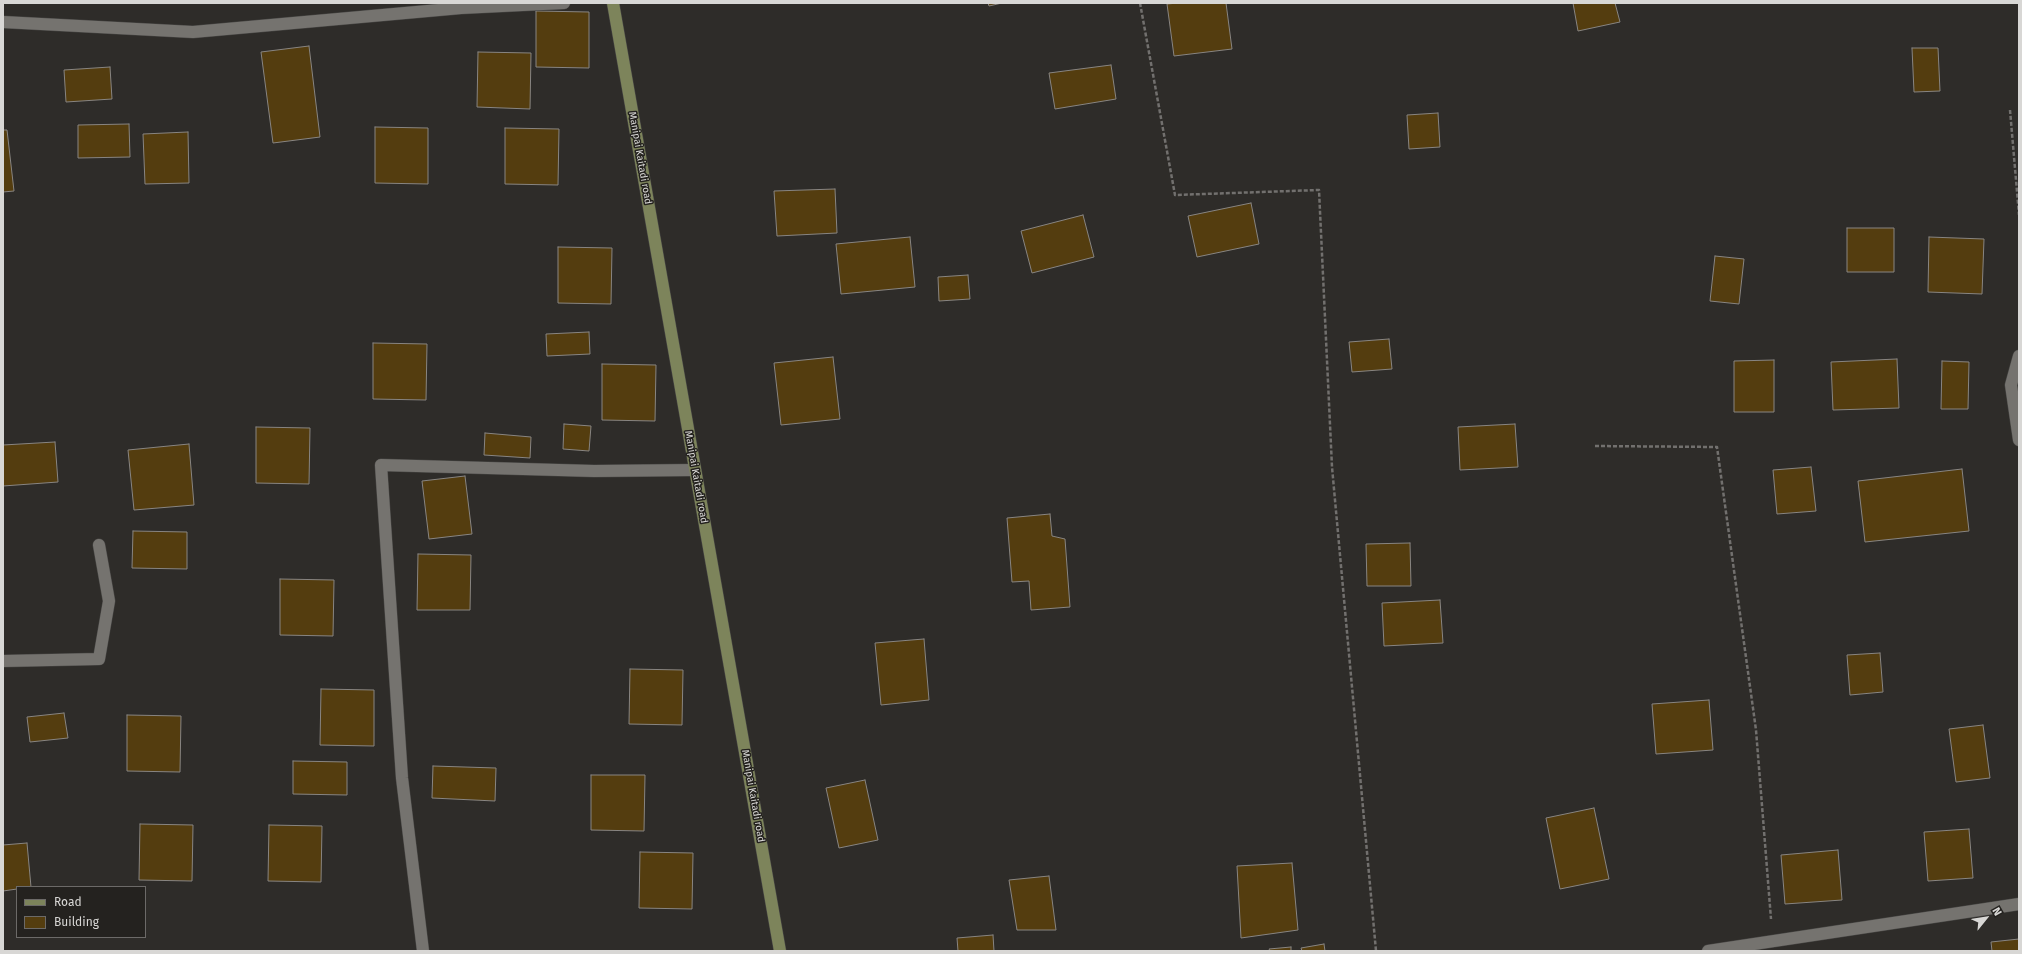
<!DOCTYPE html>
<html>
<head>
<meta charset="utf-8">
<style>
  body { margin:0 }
  #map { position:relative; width:2022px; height:954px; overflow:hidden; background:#2e2c29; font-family:"Fira Sans",sans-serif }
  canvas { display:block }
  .frame { position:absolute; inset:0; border:4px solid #d8d7d5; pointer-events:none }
  .legend { position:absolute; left:16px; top:886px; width:130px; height:52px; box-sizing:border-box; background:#24221f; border:1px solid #6c6a68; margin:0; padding:5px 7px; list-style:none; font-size:12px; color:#d8d7d5 }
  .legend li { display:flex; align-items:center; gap:8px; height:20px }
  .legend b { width:20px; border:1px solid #6c6a68 }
  .north { position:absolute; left:1966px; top:898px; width:40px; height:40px; -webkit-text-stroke:3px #24221f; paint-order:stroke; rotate:60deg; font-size:11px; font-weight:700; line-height:16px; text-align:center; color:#d8d7d5 }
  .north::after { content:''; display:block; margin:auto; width:14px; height:18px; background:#d8d7d5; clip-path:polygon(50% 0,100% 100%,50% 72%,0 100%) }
</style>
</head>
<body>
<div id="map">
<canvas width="2022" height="954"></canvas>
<div class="frame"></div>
<ul class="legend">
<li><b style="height:5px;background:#7d845b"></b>Road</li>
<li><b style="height:11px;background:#543d0f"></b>Building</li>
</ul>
<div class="north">N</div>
</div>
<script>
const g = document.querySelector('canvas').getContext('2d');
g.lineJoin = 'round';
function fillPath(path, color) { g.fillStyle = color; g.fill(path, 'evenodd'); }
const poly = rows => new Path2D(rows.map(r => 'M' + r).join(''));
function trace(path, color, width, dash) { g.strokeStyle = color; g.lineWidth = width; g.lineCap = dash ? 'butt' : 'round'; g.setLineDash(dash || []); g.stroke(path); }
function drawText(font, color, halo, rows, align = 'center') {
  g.font = font + ' "Fira Sans",sans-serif'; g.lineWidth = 3; g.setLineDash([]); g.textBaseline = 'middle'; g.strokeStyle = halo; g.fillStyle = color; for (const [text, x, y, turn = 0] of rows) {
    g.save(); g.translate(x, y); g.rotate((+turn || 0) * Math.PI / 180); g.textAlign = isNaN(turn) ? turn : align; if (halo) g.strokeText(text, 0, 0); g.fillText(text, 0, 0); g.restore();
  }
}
const building = poly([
  [988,3,1002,3,989,6,988,3],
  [1178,3,1226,3,1232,49,1174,56,1167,4,1178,3],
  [1573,3,1615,3,1620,22,1578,31,1573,3],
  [536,11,589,12,589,68,536,67,536,11],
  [309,46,320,137,273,143,261,52,309,46],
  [1912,48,1938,48,1940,91,1914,92,1912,48],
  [478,52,531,53,530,109,477,107,478,52],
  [1111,65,1116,99,1055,109,1049,73,1111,65],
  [110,67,112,99,66,102,64,70,110,67],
  [1438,113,1440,147,1409,149,1407,115,1438,113],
  [129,124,130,157,78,158,78,125,129,124],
  [375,127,428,128,428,184,375,183,375,127],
  [505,128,559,129,558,185,505,184,505,128],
  [3,130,7,130,14,191,3,192,3,130],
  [188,132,189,183,145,184,143,134,188,132],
  [835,189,837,233,777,236,774,191,835,189],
  [1251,203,1259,244,1197,257,1188,216,1251,203],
  [1083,215,1094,257,1032,273,1021,231,1083,215],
  [1847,228,1894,228,1894,272,1847,272,1847,228],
  [910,237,915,287,841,294,836,244,910,237],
  [1929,237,1984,239,1982,294,1928,292,1929,237],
  [558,247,612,248,611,304,558,303,558,247],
  [1715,256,1744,259,1739,304,1710,301,1715,256],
  [968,275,970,299,939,301,938,277,968,275],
  [589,332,590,354,547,356,546,334,589,332],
  [1389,339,1392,369,1352,372,1349,342,1389,339],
  [373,343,427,344,426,400,373,399,373,343],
  [833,357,840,419,781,425,774,363,833,357],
  [1897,359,1899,408,1833,410,1831,362,1897,359],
  [1774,360,1774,412,1734,412,1734,361,1774,360],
  [1942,361,1969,362,1968,409,1941,409,1942,361],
  [602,364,656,365,655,421,602,420,602,364],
  [564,424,591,426,589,451,563,449,564,424],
  [1515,424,1518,467,1460,470,1458,427,1515,424],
  [256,427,310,428,309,484,256,483,256,427],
  [485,433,531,437,530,458,484,455,485,433],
  [55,442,58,482,3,486,3,445,55,442],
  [189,444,194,505,134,510,128,450,189,444],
  [1811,467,1816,511,1777,514,1773,470,1811,467],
  [1962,469,1969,531,1865,542,1858,481,1962,469],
  [465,476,472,534,429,539,422,481,465,476],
  [1050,514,1052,536,1065,539,1070,607,1031,610,1029,581,1012,582,1007,518,1050,514],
  [133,531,187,532,187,569,132,568,133,531],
  [1410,543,1411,586,1367,586,1366,544,1410,543],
  [418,554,471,555,470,610,417,610,418,554],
  [280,579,334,580,333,636,280,635,280,579],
  [1440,600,1443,643,1384,646,1382,603,1440,600],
  [924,639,929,700,881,705,875,643,924,639],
  [1880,653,1883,692,1850,695,1847,655,1880,653],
  [630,669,683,670,682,725,629,724,630,669],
  [321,689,374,690,374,746,320,745,321,689],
  [1709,700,1713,750,1656,754,1652,704,1709,700],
  [64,713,68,738,30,742,27,717,64,713],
  [127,715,181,716,180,772,127,771,127,715],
  [1983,725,1990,778,1956,782,1949,729,1983,725],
  [293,761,347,762,347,795,293,794,293,761],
  [433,766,496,768,495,801,432,798,433,766],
  [591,775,645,775,644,831,591,830,591,775],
  [865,780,878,840,839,848,826,788,865,780],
  [1594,808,1609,879,1560,889,1546,818,1594,808],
  [140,824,193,825,192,881,139,880,140,824],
  [269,825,322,826,321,882,268,881,269,825],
  [1969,829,1973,878,1928,881,1924,832,1969,829],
  [27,843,31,887,17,887,17,889,3,891,3,845,27,843],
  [1838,850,1842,900,1785,904,1781,855,1838,850],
  [640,852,693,853,692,909,639,908,640,852],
  [1292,863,1298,930,1241,938,1237,866,1292,863],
  [1049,876,1056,930,1017,930,1009,880,1049,876],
  [993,935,994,951,958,951,957,938,993,935],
  [2019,939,2019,951,1992,951,1991,942,2019,939],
  [1324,944,1325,951,1302,951,1301,948,1324,944],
  [1291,947,1291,951,1270,951,1269,949,1291,947]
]);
const path = poly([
  [1140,3,1175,195,1319,190,1332,467,1376,951],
  [2010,110,2019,215],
  [1595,446,1717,447,1756,730,1771,919]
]);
const minor = poly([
  [3,22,193,32,461,8,564,3],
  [2019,356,2011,385,2019,440],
  [3,661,99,659,109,601,99,545],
  [423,951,402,778,381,465,594,471,695,470],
  [1708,951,2019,904]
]);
const major = poly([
  [613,3,780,951]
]);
const streetNames = [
  ["Manipai Kaitadi road",640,158,80],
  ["Manipai Kaitadi road",696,477,80],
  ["Manipai Kaitadi road",753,796,80]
];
fillPath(building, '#543d0f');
trace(building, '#888582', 1);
trace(minor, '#484745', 13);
trace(major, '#484745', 13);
trace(path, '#72706e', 2.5, [4, 2]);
trace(minor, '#75736f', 12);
trace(major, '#7d845b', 12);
drawText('10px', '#d8d7d5', '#24221f', streetNames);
</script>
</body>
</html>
